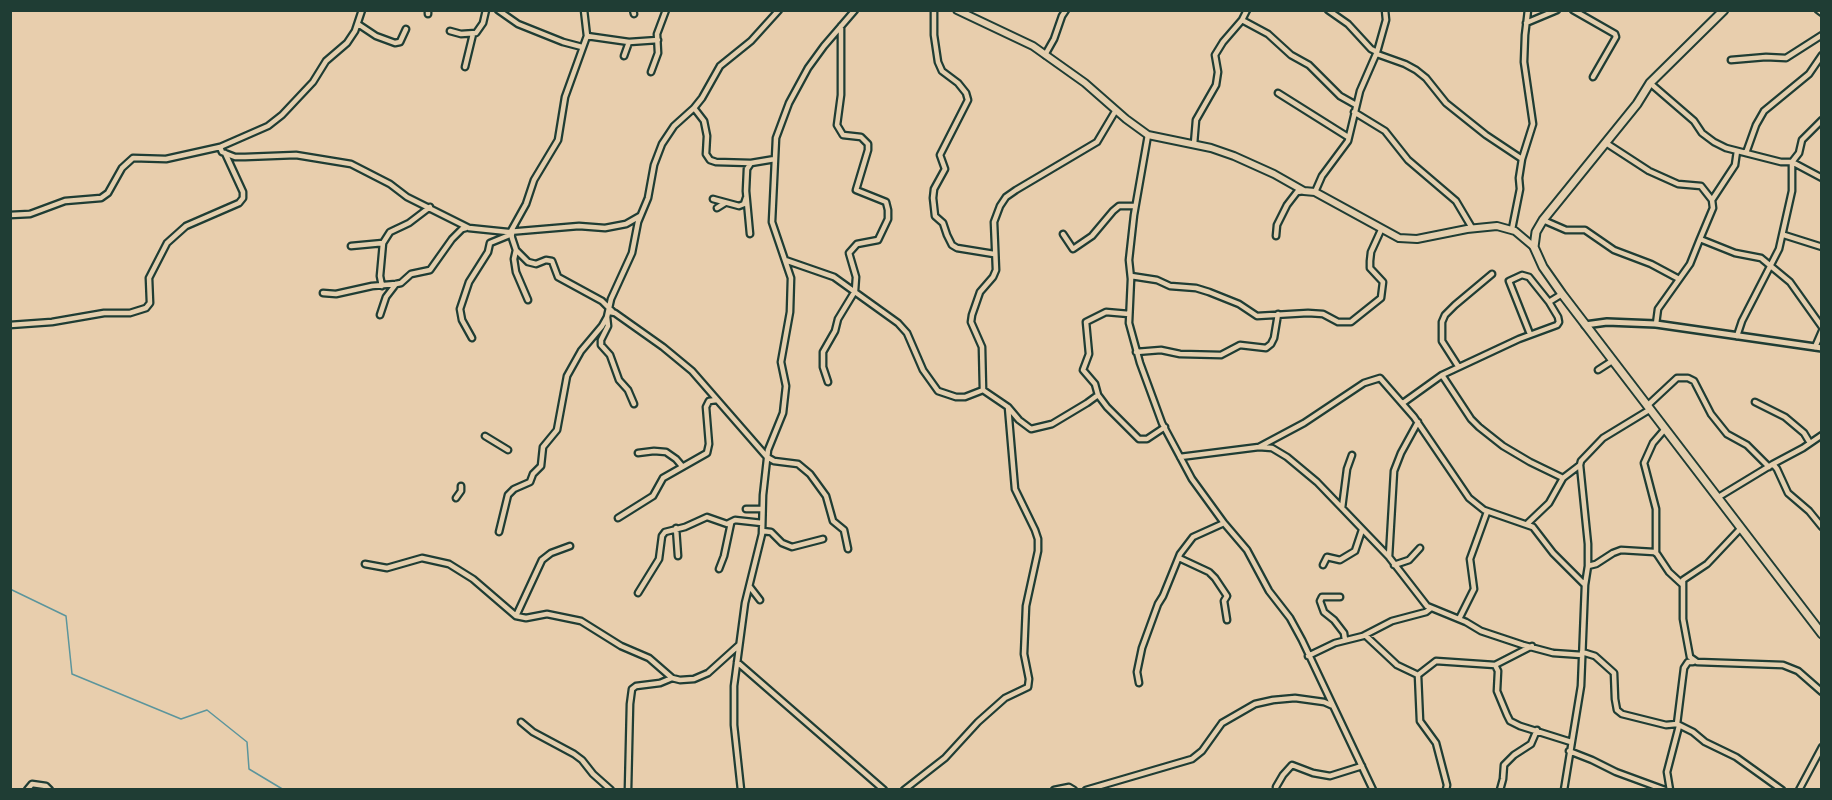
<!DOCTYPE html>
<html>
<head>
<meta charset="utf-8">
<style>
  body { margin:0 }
  #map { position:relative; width:1832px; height:800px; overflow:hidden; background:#e8cead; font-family:Delius,sans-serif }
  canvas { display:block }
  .frame { position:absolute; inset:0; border:12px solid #1f3d34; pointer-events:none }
</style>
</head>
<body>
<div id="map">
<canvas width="1832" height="800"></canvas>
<div class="frame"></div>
</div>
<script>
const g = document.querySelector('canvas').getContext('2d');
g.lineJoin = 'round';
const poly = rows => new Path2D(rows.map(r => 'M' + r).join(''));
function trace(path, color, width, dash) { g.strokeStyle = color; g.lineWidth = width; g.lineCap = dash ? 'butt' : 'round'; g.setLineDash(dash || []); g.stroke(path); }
const stream = poly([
  [10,589,66,616,72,674,181,719,207,710,247,742,249,769,284,790]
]);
const minor = poly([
  [362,10,355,31,347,43,326,61,313,82,282,115,268,126,220,147,222,152,235,157,245,157,296,155,351,164,390,184,407,197,469,228,508,232,579,226,605,228,626,224,640,216],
  [498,10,518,24,563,42,582,47],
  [584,10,587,36,565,97,558,140,534,180,526,204,511,231,512,238,516,250,528,262,536,264,546,260,552,261,558,277,602,301,613,312],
  [633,10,634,14],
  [934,10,934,35,938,62,942,71,958,83,966,93,968,100,940,155,945,169,934,189,933,198,935,216,943,223,947,235,952,245,957,248,994,254],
  [1328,10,1348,24,1371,49,1377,52],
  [1573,10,1615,34,1616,37,1593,77],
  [1818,10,1822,13],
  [428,14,428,10],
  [1242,20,1268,34,1291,55,1309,65,1340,96,1356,105],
  [1526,23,1557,10],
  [358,24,376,36,395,43,400,42,406,29],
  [450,31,461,34,476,33,483,23,486,10],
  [587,36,629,42],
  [1377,54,1405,64,1416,70,1426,78,1446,103,1486,135,1522,159],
  [1045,55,1054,39,1062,16,1066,10],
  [624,56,629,42,658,40],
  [1731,60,1766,57,1786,58,1822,35],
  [465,67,473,34],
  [651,72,658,53,657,34,666,10],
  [1650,83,1694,121,1702,133,1714,142,1726,148,1781,162,1792,162,1822,178],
  [1278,93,1348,137],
  [694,108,704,121,707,136,706,154,710,160,716,162,751,163,775,159],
  [1354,112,1385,131,1408,160,1456,201,1472,228],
  [1148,135,1134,215,1129,260,1131,279,1129,323,1140,363,1162,423,1192,479,1224,523,1247,550,1269,591,1290,618,1302,640,1373,790],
  [1606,143,1649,171,1678,184,1701,186,1712,200],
  [1194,144,1196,120,1216,85,1218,72,1215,55,1223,42,1242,20,1247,10],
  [1737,151,1735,165,1712,200,1713,208,1700,239,1735,253,1761,258,1790,282,1822,327],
  [1746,153,1756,125,1764,111,1809,74,1822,55],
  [1315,192,1322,176,1348,141,1360,91,1377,52,1386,20,1385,10],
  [713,199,739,206,744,204,746,198],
  [717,208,725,203],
  [10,215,30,214,65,201,101,198,108,193,122,168,133,158,166,159,220,147],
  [1543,220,1566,230,1585,230,1614,250,1651,264,1679,279],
  [1512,229,1520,189,1519,178,1522,159,1533,124,1524,62,1525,35,1528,10],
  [750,234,746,191,747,169,751,163],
  [1063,234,1073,249,1092,236,1113,211,1119,206,1135,206],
  [1784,235,1822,247],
  [1276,236,1277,225,1287,205,1297,192,1304,191],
  [351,246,383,243,390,232,409,223,430,207],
  [516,250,514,259,516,272,528,300],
  [785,260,834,277,898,323,907,333,923,370,938,391,956,397,965,397,983,390],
  [1131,276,1157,280,1170,286,1196,288,1209,292,1239,304,1257,316,1308,313,1323,314,1338,322,1351,322,1381,298,1383,282,1370,268,1370,261,1371,252,1381,230],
  [382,286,380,276,383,243],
  [323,293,336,294,372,286,396,284,401,283,411,274,430,270,452,239,462,229,466,228],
  [610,312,615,313,663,347,692,371,767,457,774,461,798,464,810,474,826,496,833,521,844,530,848,549],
  [1129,314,1106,312,1086,322,1089,354,1083,370,1095,384,1098,395,1107,407,1139,439,1147,439,1165,427],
  [380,315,386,297,396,284],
  [607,317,608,326,601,340,601,345,610,355,619,380,628,390,634,404],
  [1656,324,1658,309,1690,264,1700,239],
  [10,325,52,322,104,313,130,313,146,308,150,303,149,278,167,243,186,226,239,203,243,198,243,192,225,153],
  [1530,334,1509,281,1522,275,1529,277,1549,302],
  [1737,336,1742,321,1779,249,1792,191,1792,162,1799,153,1802,140,1822,120],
  [472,338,462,320,460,309,469,282,488,252,490,243,512,234],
  [1815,347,1822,331],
  [1136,352,1161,350,1180,354,1221,355,1240,345,1266,348,1271,344,1274,338,1278,314],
  [1458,366,1442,341,1442,322,1445,315,1455,305,1492,274],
  [1598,370,1612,361],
  [1442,375,1519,339,1557,325,1559,322,1558,317,1549,302,1562,294],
  [828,382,823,367,823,352,835,331,838,319,855,291,856,277,849,253,857,244,878,240,888,219,888,210,886,202,856,190,868,150,868,144,861,137,843,135,837,125,841,95,841,26],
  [983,390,982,347,971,322,972,315,980,292,993,277,996,270,994,222,1000,206,1006,197,1016,190,1097,142,1116,110],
  [983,390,1008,407,1019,420,1031,429,1052,424,1087,403,1098,395],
  [1755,402,1785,417,1804,433,1810,443],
  [1403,403,1442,375,1471,419,1479,427,1503,446,1530,462,1563,478],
  [1647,406,1677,378,1688,378,1694,381,1711,414,1727,434,1747,445,1769,467],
  [485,436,508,450],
  [1259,447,1272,448,1287,457,1317,482,1389,557,1427,606,1466,622,1481,631,1523,645,1553,653,1582,655],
  [638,453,654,451,666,452,676,459,682,466],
  [1180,457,1259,447,1304,423,1364,383,1380,378,1414,417,1469,498,1484,510,1533,527,1553,553,1585,585],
  [1773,464,1803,448,1822,435],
  [456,498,461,491,461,486],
  [1717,498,1773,464,1777,469,1788,493,1809,511,1822,527],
  [1342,508,1347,469,1352,455],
  [746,509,762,509],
  [618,518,653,496,663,478,707,453,709,444,706,407,709,401,717,400],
  [1528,523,1549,503,1563,478,1580,465],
  [676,528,678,556],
  [1740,529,1707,564,1683,580,1683,619,1690,657,1697,662,1783,665,1798,671,1822,692],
  [762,531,771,532,782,543,792,547,823,539],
  [499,532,508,495,514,489,530,482,533,474,541,466,543,447,557,430,567,376,581,351,602,326,607,317,611,299,632,253,638,222,648,198,654,165,662,144,674,126,694,108,702,98,720,66,751,41,779,10],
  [1656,553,1656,509,1644,463,1653,443,1665,429],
  [1389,557,1394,471,1401,453,1418,422],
  [1179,558,1209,572,1215,578,1227,596,1224,601,1227,620],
  [365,564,387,568,422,558,449,564,473,579,516,616,526,618,547,614,581,621,621,646,649,658,672,678,680,680,694,679,708,673,739,645],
  [1323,565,1327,557,1340,560,1355,551,1362,530],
  [1394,565,1409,560,1420,548],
  [1588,566,1596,564,1613,553,1621,550,1654,552,1657,554,1669,572,1682,584],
  [719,569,724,556,731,523],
  [750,587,760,600],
  [638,593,659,559,662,536,665,532,685,527,707,517,727,524,735,520,762,523],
  [1340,597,1322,597,1320,601,1324,612,1334,620,1344,633,1345,640],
  [516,616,542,560,551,553,570,546],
  [1459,619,1474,589,1470,559,1487,512],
  [1365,635,1397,665,1418,675],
  [1532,646,1495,665,1498,671,1497,691,1507,715,1510,721,1520,726,1571,742],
  [1582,652,1595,656,1614,673,1615,699,1617,710,1622,714,1666,725,1677,724,1693,732,1705,742,1736,757,1782,790],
  [1308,656,1335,643,1363,636,1392,621,1426,612,1431,608],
  [737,662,884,790],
  [1139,683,1137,672,1142,648,1158,604,1163,596,1180,554,1193,537,1224,523],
  [521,722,533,732,574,754,582,760,593,774,611,790],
  [1677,724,1684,668,1688,662,1693,662],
  [1569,751,1592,760,1616,772,1665,790],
  [1276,787,1283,775,1292,765,1313,773,1330,776,1362,766],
  [27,790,32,784,46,786,50,790],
  [628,790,630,704,632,689,636,686,660,683,672,678],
  [741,790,734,725,734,686,745,603,762,534,763,495,768,450,783,413,786,386,781,362,790,312,791,278,772,222,776,138,789,103,808,68,824,46,855,10],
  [904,790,945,758,978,722,1005,698,1028,687,1029,679,1024,654,1026,606,1038,551,1038,539,1035,530,1015,489,1008,407],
  [1054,790,1069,787,1074,790],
  [1086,790,1192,759,1202,751,1222,723,1255,704,1273,700,1295,698,1324,702,1333,706],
  [1446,790,1447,785,1436,743,1420,721,1418,675,1436,661,1495,665],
  [1500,790,1503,779,1504,765,1514,755,1531,744,1537,730],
  [1564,790,1581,686,1585,585,1588,566,1588,544,1580,465,1581,461,1603,438,1649,410],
  [1670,790,1667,772,1679,726],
  [1799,790,1822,747]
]);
const tertiary = poly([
  [1585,325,1607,322,1656,324,1822,348]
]);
const secondary = poly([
  [957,10,1033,46,1085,83,1126,119,1148,135,1211,148,1234,156,1274,174,1304,191,1315,192,1399,238,1417,239,1467,229,1497,226,1515,231,1534,247]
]);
const primary = poly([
  [1724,10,1650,83,1637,104,1543,220,1536,232,1534,247,1543,267,1562,294,1822,634]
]);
trace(stream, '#5b959c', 1.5);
trace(minor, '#1f3d34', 9);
trace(tertiary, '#1f3d34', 10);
trace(secondary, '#1f3d34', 10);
trace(primary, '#1f3d34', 11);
trace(minor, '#e4cfae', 4.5);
trace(tertiary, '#e4cfae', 5);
trace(secondary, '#e4cfae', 6);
trace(primary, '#e4cfae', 7);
</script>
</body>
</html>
